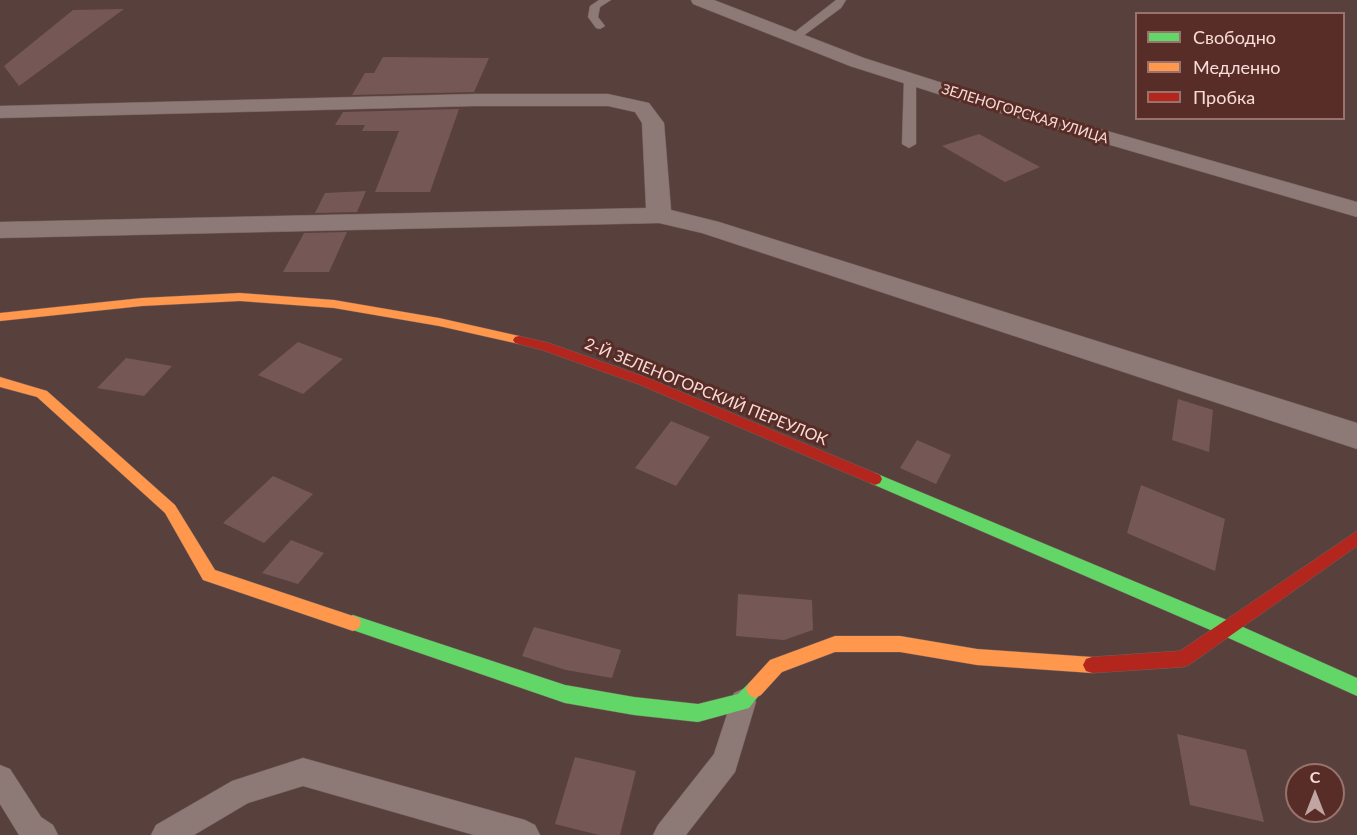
<!DOCTYPE html>
<html>
<head>
<meta charset="utf-8">
<style>
  body { margin:0 }
  #map { position:relative; width:1357px; height:835px; overflow:hidden; background:#58403d; font-family:Lato,sans-serif }
  canvas { display:block }
  .legend { position:absolute; left:1135px; top:12px; width:210px; height:108px; box-sizing:border-box; background:#582d27; border:2px solid #98736e; margin:0; padding:8px 10px; list-style:none; font-size:18px; color:#f9dcd8 }
  .legend li { display:flex; align-items:center; gap:12px; height:30px }
  .legend b { width:30px; border:2px solid #98736e }
  .north { position:absolute; left:1285px; top:763px; width:60px; height:60px; box-sizing:border-box; background:#582d27; border:2px solid #98736e; border-radius:50%; rotate:0deg; font-size:16px; font-weight:700; line-height:24px; text-align:center; color:#f9dcd8 }
  .north::after { content:''; display:block; margin:auto; width:21px; height:27px; background:#c1a5a2; clip-path:polygon(50% 0,100% 100%,50% 72%,0 100%) }
</style>
</head>
<body>
<div id="map">
<canvas width="1357" height="835"></canvas>
<ul class="legend">
<li><b style="height:8px;background:#63d668"></b>Свободно</li>
<li><b style="height:8px;background:#ff974d"></b>Медленно</li>
<li><b style="height:8px;background:#b3261e"></b>Пробка</li>
</ul>
<div class="north">С</div>
</div>
<script>
const g = document.querySelector('canvas').getContext('2d');
g.lineJoin = 'round';
function fillPath(path, color) { g.fillStyle = color; g.fill(path, 'evenodd'); }
const poly = rows => new Path2D(rows.map(r => 'M' + r).join(''));
function trace(path, color, width, dash) { g.strokeStyle = color; g.lineWidth = width; g.lineCap = dash ? 'butt' : 'round'; g.setLineDash(dash || []); g.stroke(path); }
function drawText(font, color, halo, rows, align = 'center') {
  g.font = font + ' Lato,sans-serif'; g.lineWidth = 6; g.setLineDash([]); g.textBaseline = 'middle'; g.strokeStyle = halo; g.fillStyle = color; for (const [text, x, y, turn = 0] of rows) {
    g.save(); g.translate(x, y); g.rotate((+turn || 0) * Math.PI / 180); g.textAlign = isNaN(turn) ? turn : align; if (halo) g.strokeText(text, 0, 0); g.fillText(text, 0, 0); g.restore();
  }
}
const building = poly([
  [124,9,19,86,4,66,73,10],
  [383,57,489,58,474,92,352,95,365,73,374,73],
  [459,109,430,192,375,192,399,131,362,131,365,125,335,125,343,112],
  [979,134,1012,152,1040,167,1005,182,942,146],
  [366,191,357,212,315,213,325,193],
  [347,232,329,272,283,272,304,233],
  [298,342,343,359,303,394,258,375],
  [126,358,172,366,144,396,97,388],
  [1178,399,1213,410,1209,452,1172,440],
  [671,421,710,437,676,486,635,468],
  [917,440,951,455,936,484,900,468],
  [273,476,313,494,264,543,223,523],
  [1141,485,1225,519,1215,571,1127,533],
  [291,540,324,553,298,584,262,573],
  [738,594,812,600,813,630,784,640,736,636],
  [534,627,621,650,612,678,566,670,522,656],
  [1177,734,1246,750,1264,822,1190,805],
  [575,757,636,771,620,835,599,835,555,824]
]);
const lane = poly([
  [599,0,611,0,600,7,598,17,605,26,600,29,596,28,588,17,590,6,599,0],
  [836,0,846,0,841,8,799,39,791,39,791,35,836,0],
  [910,76,916,79,916,144,909,148,902,144,904,79,910,76],
  [743,689,752,693,756,702,735,772,686,835,653,835,658,825,714,754,734,693,743,689],
  [303,758,525,820,535,825,540,835,474,835,303,786,248,803,194,835,151,835,156,825,232,781,303,758],
  [0,765,10,769,41,817,53,825,58,835,19,835,0,804,0,765]
]);
const street = poly([
  [691,0,714,0,864,58,977,94,1357,202,1357,217,963,102,850,66,693,4,691,0],
  [475,94,608,94,649,103,664,123,671,210,719,222,1357,423,1357,449,702,233,659,223,0,238,0,222,646,208,642,123,635,112,608,106,475,106,0,118,0,106,475,94]
]);
const fast = poly([
  [875,473,1234,623,1357,678,1357,696,1222,635,870,483,868,479,870,475,875,473],
  [353,615,565,685,634,697,698,704,738,694,749,683,755,680,761,683,764,689,749,708,698,722,634,715,565,703,347,628,345,623,347,618,353,615]
]);
const slow = poly([
  [240,293,334,300,439,318,519,336,525,340,519,344,439,326,334,308,240,301,142,306,0,321,0,313,142,298,240,293],
  [0,377,47,391,175,505,215,570,359,618,361,623,359,628,353,631,203,580,165,513,37,397,0,387,0,377],
  [835,636,900,636,977,649,1092,657,1098,659,1101,665,1098,671,1092,673,977,665,900,652,835,652,782,672,761,695,755,698,749,695,746,689,749,683,770,660,835,636]
]);
const jam = poly([
  [519,336,549,343,648,378,880,475,882,479,880,483,875,485,870,483,638,384,542,350,515,343,513,340,515,337,519,336],
  [1357,531,1357,546,1189,665,1183,667,1092,673,1086,671,1083,665,1086,659,1092,657,1180,651,1357,531]
]);
const farStreetnames = [
  ["ЗЕЛЕНОГОРСКАЯ УЛИЦА",1025,114,17]
];
const streetNames = [
  ["2-Й ЗЕЛЕНОГОРСКИЙ ПЕРЕУЛОК",706,392,22]
];
fillPath(building, '#755855');
trace(lane, '#755f5c', 1);
trace(street, '#755f5c', 1);
trace(fast, '#755f5c', 1);
trace(slow, '#755f5c', 1);
trace(jam, '#755f5c', 1);
fillPath(lane, '#8d7976');
fillPath(street, '#8d7976');
fillPath(fast, '#63d668');
fillPath(slow, '#ff974d');
fillPath(jam, '#b3261e');
drawText('14px', '#f9dcd8', '#582d27', farStreetnames);
drawText('16px', '#f9dcd8', '#582d27', streetNames);
</script>
</body>
</html>
